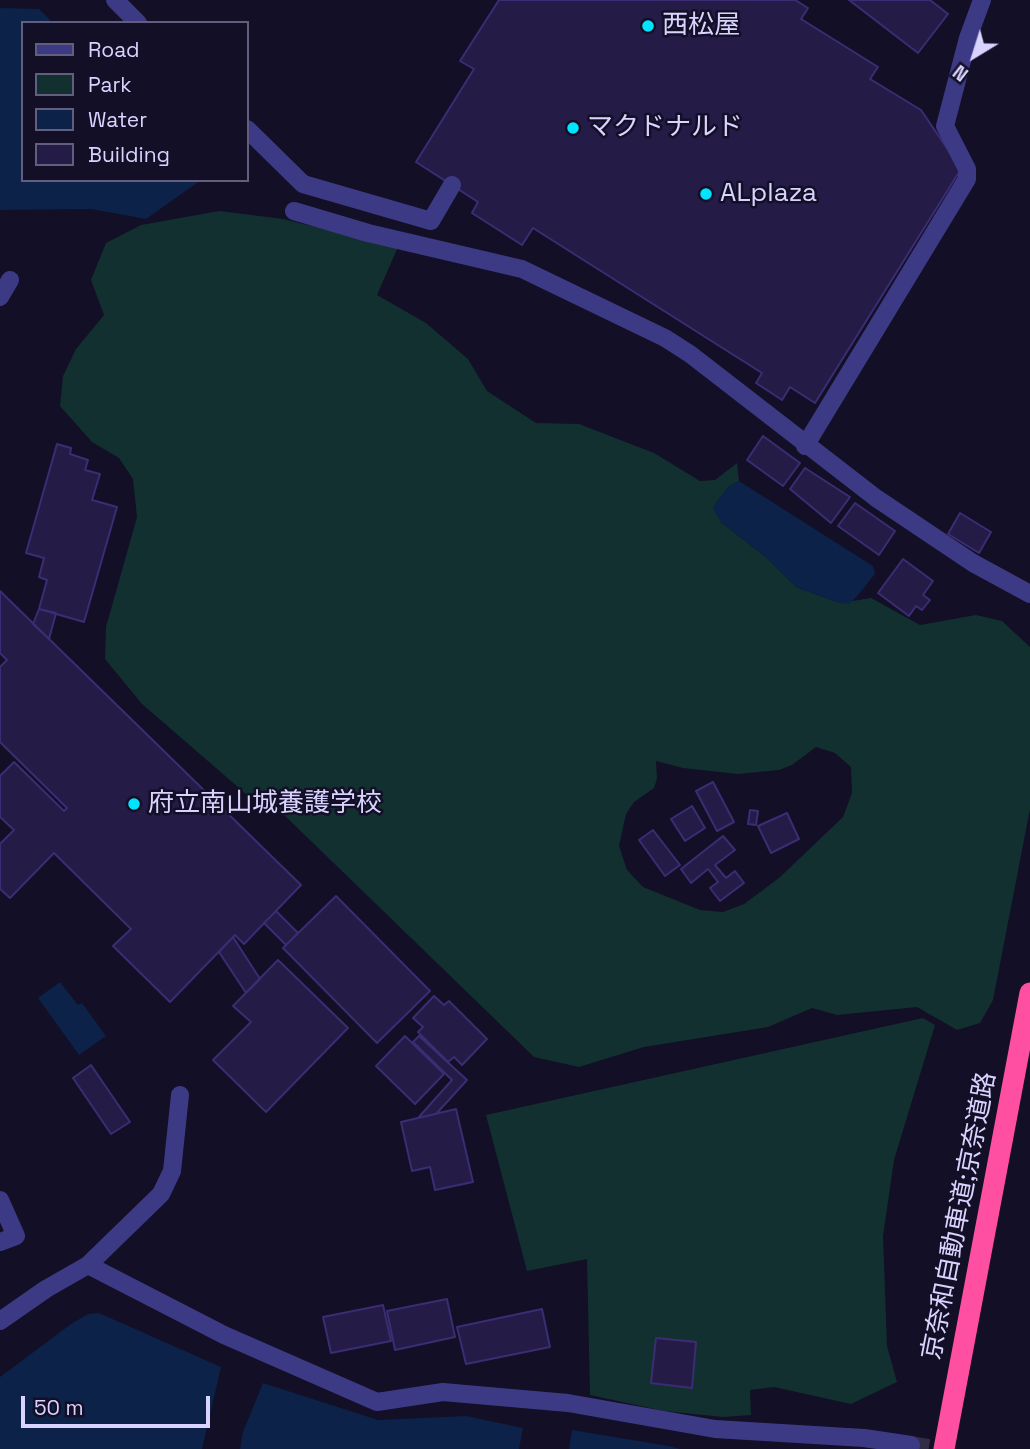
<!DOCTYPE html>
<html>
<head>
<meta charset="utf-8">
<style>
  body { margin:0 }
  #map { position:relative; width:1030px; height:1449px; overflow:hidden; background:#130f26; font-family:"Space Grotesk",sans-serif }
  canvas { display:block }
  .legend { position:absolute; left:21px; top:21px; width:228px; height:161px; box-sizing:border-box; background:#130f26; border:2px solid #625e7d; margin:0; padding:9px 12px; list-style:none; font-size:21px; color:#d9d4ff }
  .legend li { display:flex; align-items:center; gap:14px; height:35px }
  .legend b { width:35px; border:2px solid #625e7d }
  .north { position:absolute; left:939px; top:21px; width:70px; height:70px; -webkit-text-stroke:5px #130f26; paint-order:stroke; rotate:218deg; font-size:19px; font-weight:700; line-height:28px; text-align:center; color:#d9d4ff }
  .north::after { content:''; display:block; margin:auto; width:24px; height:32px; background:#d9d4ff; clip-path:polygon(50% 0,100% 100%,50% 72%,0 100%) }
  .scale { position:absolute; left:21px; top:1396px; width:189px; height:32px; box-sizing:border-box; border:4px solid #d9d4ff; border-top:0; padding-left:9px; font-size:21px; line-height:24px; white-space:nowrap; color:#d9d4ff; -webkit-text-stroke:5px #130f26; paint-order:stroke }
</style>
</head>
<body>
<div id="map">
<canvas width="1030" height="1449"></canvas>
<ul class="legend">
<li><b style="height:9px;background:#3d3a85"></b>Road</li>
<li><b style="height:19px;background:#12302f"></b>Park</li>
<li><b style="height:19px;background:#0c2248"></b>Water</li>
<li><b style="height:19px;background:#241b47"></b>Building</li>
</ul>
<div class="north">N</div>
<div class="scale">50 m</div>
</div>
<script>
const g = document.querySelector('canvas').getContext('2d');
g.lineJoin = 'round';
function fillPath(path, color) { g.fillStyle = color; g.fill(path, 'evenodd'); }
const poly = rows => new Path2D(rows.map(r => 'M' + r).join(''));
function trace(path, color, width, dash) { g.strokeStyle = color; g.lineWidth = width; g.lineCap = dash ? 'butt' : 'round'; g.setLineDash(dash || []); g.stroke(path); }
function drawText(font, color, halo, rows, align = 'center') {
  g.font = font + ' "Space Grotesk","Noto Sans JP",sans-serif'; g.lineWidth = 5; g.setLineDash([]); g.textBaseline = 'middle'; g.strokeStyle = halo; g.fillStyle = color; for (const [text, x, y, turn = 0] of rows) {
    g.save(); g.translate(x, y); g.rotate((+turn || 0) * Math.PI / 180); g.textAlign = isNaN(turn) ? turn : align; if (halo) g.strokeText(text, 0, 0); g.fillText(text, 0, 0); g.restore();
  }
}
const green = poly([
  [219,211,283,219,398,247,377,295,426,323,468,359,487,391,536,423,579,424,654,453,700,481,715,480,737,463,739,481,727,488,721,522,768,559,796,587,840,603,871,598,920,625,976,615,1002,621,1030,647,1030,809,993,1000,980,1023,957,1030,917,1007,837,1015,812,1008,768,1027,644,1047,579,1067,534,1057,280,811,253,800,142,704,105,659,106,627,137,517,133,479,119,458,92,442,60,406,63,376,76,349,104,315,91,280,106,243,141,225],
  [816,747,835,753,851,767,852,793,843,817,779,878,744,904,723,912,700,910,643,887,627,870,619,846,626,814,634,802,654,788,657,779,656,761,683,768,738,774,779,770,792,765],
  [923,1018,935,1025,894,1160,883,1236,887,1346,897,1382,851,1404,774,1387,750,1390,751,1415,723,1417,664,1411,590,1395,587,1259,527,1271,486,1115]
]);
const water = poly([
  [0,8,39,9,53,23,23,23,23,180,201,180,146,219,91,209,0,210],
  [739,481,873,566,875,574,858,595,849,604,840,603,796,587,768,559,721,522,713,509,716,502,727,488],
  [60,982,78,1005,82,1003,106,1036,79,1055,38,998],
  [99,1313,221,1367,202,1449,0,1449,0,1377,71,1324,88,1314],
  [263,1383,378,1420,466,1416,523,1428,519,1449,240,1449,243,1432],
  [572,1430,669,1446,680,1449,569,1449]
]);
const building = poly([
  [499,0,795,0,808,8,801,19,878,67,870,79,921,110,961,169,815,403,790,387,782,400,756,383,762,373,533,228,522,245,472,213,478,202,416,162,474,69,460,61,499,0],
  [849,0,930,0,948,14,918,53,849,0],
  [763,436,800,463,783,486,747,460,763,436],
  [57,444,71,448,70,454,88,460,85,470,100,474,92,500,117,507,84,622,39,609,47,580,39,577,44,558,26,553,57,444],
  [805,468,850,497,831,523,790,489,805,468],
  [855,503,895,531,879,555,838,526,855,503],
  [960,513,991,532,979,553,948,534,960,513],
  [903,559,933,581,923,595,930,600,922,610,916,606,909,616,878,593,903,559],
  [0,591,301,885,244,944,235,935,170,1002,113,946,131,929,54,853,10,898,0,889,0,844,14,830,0,817,0,776,14,762,64,811,67,808,0,742,0,667,7,660,0,653,0,591],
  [39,609,56,613,49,639,33,624,39,609],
  [713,782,734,822,717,831,696,791,713,782],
  [692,806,705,828,685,841,671,819,692,806],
  [750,810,758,811,756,825,748,824,750,810],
  [787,813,799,839,771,853,758,826,787,813],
  [653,830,680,865,665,876,639,840,653,830],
  [723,836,735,850,715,865,726,878,735,871,744,883,720,901,710,888,718,882,708,869,691,883,681,869,723,836],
  [336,896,430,991,377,1043,283,948,336,896],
  [276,911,298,933,286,945,264,923,276,911],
  [233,937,260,979,246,993,219,952,233,937],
  [278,960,348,1028,266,1112,213,1060,251,1022,233,1006,278,960],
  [434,996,444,1005,449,1001,487,1039,462,1065,454,1057,448,1062,418,1032,423,1027,413,1018,434,996],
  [405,1036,444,1074,415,1104,376,1066,405,1036],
  [419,1036,467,1080,436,1114,418,1118,452,1080,413,1042,419,1036],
  [91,1065,130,1122,111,1134,73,1078,91,1065],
  [456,1109,473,1182,435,1190,430,1167,412,1171,401,1122,456,1109],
  [447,1299,455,1337,395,1350,387,1311,447,1299],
  [383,1305,391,1341,331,1353,323,1317,383,1305],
  [542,1309,550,1347,466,1364,457,1327,542,1309],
  [656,1338,696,1342,692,1388,651,1383,656,1338]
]);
const minorTunnel = poly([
  [911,1445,933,1449]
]);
const minor = poly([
  [115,0,138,23],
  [247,129,303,184,431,221,452,185],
  [294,211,368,233,522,269,665,338,690,354,876,498,973,563,1030,594],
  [0,297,10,280],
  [805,446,967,179,967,169,945,126,968,38,982,0],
  [0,1200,16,1236,0,1242],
  [88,1265,224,1335,377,1402,443,1392,568,1403,715,1429,864,1438,911,1445],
  [0,1321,46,1289,88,1265,161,1194,172,1171,180,1095]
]);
const highway = poly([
  [944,1449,1030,993]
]);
const markers = [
  [648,26,7,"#00e5ff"],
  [573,128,7,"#00e5ff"],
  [706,194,7,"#00e5ff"],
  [134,804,7,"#00e5ff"]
];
const poiNames = [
  ["西松屋",662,26],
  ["マクドナルド",587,128],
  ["ALplaza",720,194],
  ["府立南山城養護学校",148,804]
];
const streetNames = [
  ["京奈和自動車道;京奈道路",960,1216,-79]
];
fillPath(green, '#12302f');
fillPath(water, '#0c2248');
fillPath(building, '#241b47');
trace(building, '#3b2d73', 2);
trace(minorTunnel, '#312d47', 18, [18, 9]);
trace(minor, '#3d3a85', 18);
trace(highway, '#ff4fa3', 21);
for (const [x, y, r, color] of markers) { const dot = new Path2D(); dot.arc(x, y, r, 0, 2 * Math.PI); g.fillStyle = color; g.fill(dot); trace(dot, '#130f26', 2.5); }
drawText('26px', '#d9d4ff', '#130f26', poiNames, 'left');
drawText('26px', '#d9d4ff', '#130f26', streetNames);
</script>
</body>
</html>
